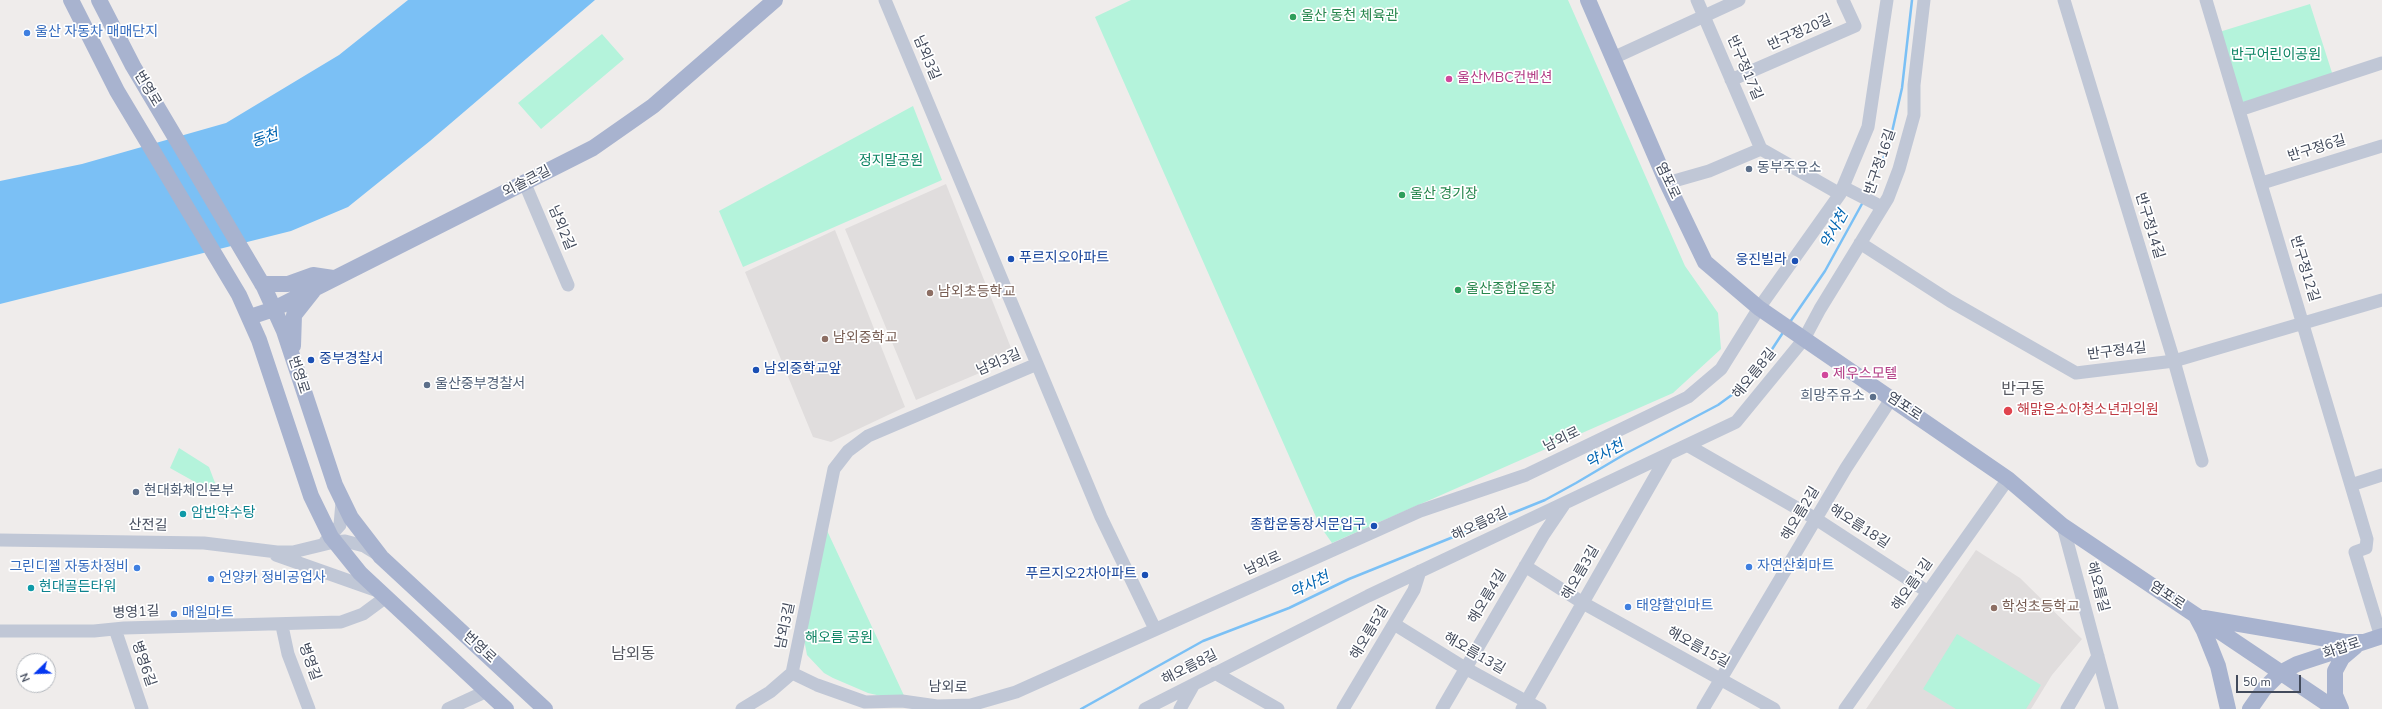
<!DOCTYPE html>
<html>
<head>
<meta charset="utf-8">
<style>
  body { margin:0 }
  #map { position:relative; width:2382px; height:709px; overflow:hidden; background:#efeceb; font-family:"Nunito Sans",sans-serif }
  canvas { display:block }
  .north { position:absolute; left:16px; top:653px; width:40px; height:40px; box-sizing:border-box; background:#fff; border:1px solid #b3b7bd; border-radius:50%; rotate:247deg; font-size:11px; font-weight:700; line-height:16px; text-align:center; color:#424a5b }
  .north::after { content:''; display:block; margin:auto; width:14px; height:18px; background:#0537f0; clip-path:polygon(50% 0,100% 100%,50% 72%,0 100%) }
  .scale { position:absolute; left:2236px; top:675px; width:65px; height:18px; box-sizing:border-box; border:2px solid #424a5b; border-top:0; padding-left:5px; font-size:12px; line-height:14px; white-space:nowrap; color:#424a5b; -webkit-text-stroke:3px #fff; paint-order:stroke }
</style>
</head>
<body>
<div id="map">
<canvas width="2382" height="709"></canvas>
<div class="north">N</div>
<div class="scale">50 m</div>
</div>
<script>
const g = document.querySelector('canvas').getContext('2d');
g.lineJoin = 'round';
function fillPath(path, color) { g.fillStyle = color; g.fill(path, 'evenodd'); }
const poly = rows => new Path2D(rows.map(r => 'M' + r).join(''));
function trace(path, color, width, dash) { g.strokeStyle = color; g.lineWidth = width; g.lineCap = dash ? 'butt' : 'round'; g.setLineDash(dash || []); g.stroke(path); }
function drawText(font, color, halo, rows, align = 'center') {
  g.font = font + ' "Nunito Sans","Noto Sans KR",sans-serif'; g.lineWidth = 3.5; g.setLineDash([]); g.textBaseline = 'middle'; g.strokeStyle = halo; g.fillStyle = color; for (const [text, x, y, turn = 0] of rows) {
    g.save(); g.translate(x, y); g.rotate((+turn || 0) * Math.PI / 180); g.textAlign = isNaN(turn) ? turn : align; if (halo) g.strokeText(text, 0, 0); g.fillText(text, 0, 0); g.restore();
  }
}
const education = poly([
  [946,184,1015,358,916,400,845,229],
  [835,230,905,407,831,442,813,437,745,272],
  [1976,550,2020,578,2082,639,2052,675,2031,709,1866,709]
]);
const green = poly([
  [1131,0,1568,0,1685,266,1718,313,1721,349,1673,393,1332,543,1320,526,1095,17],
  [2310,4,2334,79,2239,110,2216,33],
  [602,34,624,59,541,129,518,103],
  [913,106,942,180,743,267,719,211],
  [179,448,209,467,220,496,170,468],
  [823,522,907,702,868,693,833,678,824,673,807,655,802,628],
  [1957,634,2041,685,2026,709,1956,709,1923,689]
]);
const water = poly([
  [408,0,595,0,430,141,348,207,291,231,0,304,0,181,82,164,226,123,339,55]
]);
const stream = poly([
  [1867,195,1889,145,1902,88,1912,0],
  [1790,322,1825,271,1863,202],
  [1081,709,1203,641,1289,608,1349,579,1545,500,1576,483,1625,454,1718,405,1740,389,1761,366,1784,331]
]);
const minor = poly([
  [885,0,1101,517,1155,629],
  [1697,0,1761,149],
  [2064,0,2174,361,2202,461],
  [2206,0,2367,539,2366,548,2355,552,2381,637],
  [1613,58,1739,0],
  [1731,80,1855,26,1843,0],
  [2239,110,2382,63],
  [1667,183,1709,171,1761,149,1840,194],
  [2262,183,2382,146],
  [525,184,568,285],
  [1843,187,1882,207],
  [1860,243,1950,301,2076,373,2174,361,2382,300],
  [1687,445,1816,519,1928,592],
  [2351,485,2382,475],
  [2063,526,2112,709],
  [0,540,204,543,277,552,293,552,334,542,345,541,364,546,377,554],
  [325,542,340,525,342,502],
  [276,555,378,591],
  [1525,566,1583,603,1774,709],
  [1394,624,1465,668,1540,709],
  [282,626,288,654,309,709],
  [115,629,142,709],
  [0,631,94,631,124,628,341,622,363,614,386,597],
  [792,673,817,685,865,702,902,701,937,706,971,705,1016,692,1420,511,1526,475,1688,397,1721,369,1759,308,1840,194,1868,127,1887,0],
  [792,673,834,469,848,451,868,436,1037,364],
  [1215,673,1278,709],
  [448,709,487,691],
  [742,709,770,692,792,673],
  [1145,709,1368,596,1736,422,1804,339,1820,309,1888,198,1899,169,1914,115,1914,85,1924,0],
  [1180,709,1194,684],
  [1343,709,1414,590,1420,571],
  [1442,709,1544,534,1565,503],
  [1522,709,1668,454],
  [1703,709,1846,468,1891,399],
  [1845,709,2008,479],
  [2067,709,2098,656]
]);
const major = poly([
  [71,0,117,91,239,295,259,340,311,496,331,537,360,573,506,709],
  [99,0,133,66,264,287,284,331,335,485,351,518,381,557,545,709],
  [1588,0,1667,183,1705,262,1759,308,2008,479,2063,526,2335,709],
  [262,284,288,284,313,275,333,278],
  [250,317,274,309,593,148,653,106,775,0],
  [293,346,294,315,313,291],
  [2197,618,2204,631,2218,666,2228,709],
  [2204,618,2345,642,2363,642],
  [2250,709,2264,689,2280,673,2297,664,2382,636],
  [2341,709,2335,695,2335,671,2342,658,2355,647]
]);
const markers = [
  [1293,17,4,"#2e9e5b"],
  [27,33,4,"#3f7fe0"],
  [1449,79,4,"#d1479c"],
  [1749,169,4,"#5c6f8a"],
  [1402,195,4,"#2e9e5b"],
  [1011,259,4,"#1a4fb4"],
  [1795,261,4,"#1a4fb4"],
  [1458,290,4,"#2e9e5b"],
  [930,293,4,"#8d6e63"],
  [825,339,4,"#8d6e63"],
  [311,360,4,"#1a4fb4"],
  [756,370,4,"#1a4fb4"],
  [1825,375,4,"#d1479c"],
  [427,385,4,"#5c6f8a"],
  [1873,397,4,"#5c6f8a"],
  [2008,411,5,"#e0444e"],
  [136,492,4,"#5c6f8a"],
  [183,514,4,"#0f9aa8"],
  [1374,526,4,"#1a4fb4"],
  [1749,567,4,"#3f7fe0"],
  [137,568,4,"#3f7fe0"],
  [1145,575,4,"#1a4fb4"],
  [211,579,4,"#3f7fe0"],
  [31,588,4,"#0f9aa8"],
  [1628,607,4,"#3f7fe0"],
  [1994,608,4,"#8d6e63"],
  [174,614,4,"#3f7fe0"]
];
const leisureNames = [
  ["울산 동천 체육관",1301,17],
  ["울산 경기장",1410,195],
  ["울산종합운동장",1466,290]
];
const shopNames = [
  ["울산 자동차 매매단지",35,33],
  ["자연산회마트",1757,567],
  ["그린디젤 자동차정비",129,568,"right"],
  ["언양카 정비공업사",219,579],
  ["태양할인마트",1636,607],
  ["매일마트",182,614]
];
const streetNames = [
  ["반구정20길",1800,33,-24],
  ["남외3길",926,58,67],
  ["반구정17길",1744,68,67],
  ["번영로",147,89,59],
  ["반구정6길",2317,149,-17],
  ["반구정16길",1881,162,-71],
  ["염포로",1667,181,65],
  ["외솔큰길",527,182,-27],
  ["반구정14길",2149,226,73],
  ["남외2길",561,228,67],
  ["반구정12길",2304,269,73],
  ["반구정4길",2117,352,-7],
  ["남외3길",999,363,-23],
  ["해오름8길",1755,374,-51],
  ["번영로",298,375,72],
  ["염포로",1904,407,34],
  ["남외로",1562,440,-26],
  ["해오름2길",1801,514,-59],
  ["해오름8길",1480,525,-25],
  ["산전길",148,526,1],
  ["해오름18길",1859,527,33],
  ["남외로",1263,564,-24],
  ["해오름3길",1581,573,-60],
  ["해오름1길",1913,585,-55],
  ["해오름길",2097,587,75],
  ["염포로",2167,596,34],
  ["해오름4길",1488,597,-59],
  ["병영1길",136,613,-3],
  ["남외3길",786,626,-78],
  ["해오름5길",1370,633,-59],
  ["번영로",479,648,43],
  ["해오름15길",1698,648,29],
  ["화합로",2342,649,-18],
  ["해오름13길",1474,654,30],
  ["병영길",309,662,70],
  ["병영6길",143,664,71],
  ["해오름8길",1190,668,-27],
  ["남외로",948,688,1]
];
const parkNames = [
  ["반구어린이공원",2276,56],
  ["정지말공원",891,162],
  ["해오름 공원",839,639]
];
const hotelNames = [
  ["울산MBC컨벤션",1457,79],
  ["제우스모텔",1833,375]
];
const serviceNames = [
  ["동부주유소",1757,169],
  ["울산중부경찰서",435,385],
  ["희망주유소",1865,397,"right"],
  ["현대화체인본부",144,492]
];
const transitNames = [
  ["푸르지오아파트",1019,259],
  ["웅진빌라",1787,261,"right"],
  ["중부경찰서",319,360],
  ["남외중학교앞",764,370],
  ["종합운동장서문입구",1366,526,"right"],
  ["푸르지오2차아파트",1137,575,"right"]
];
const educationNames = [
  ["남외초등학교",938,293],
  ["남외중학교",833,339],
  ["학성초등학교",2002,608]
];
const healthNames = [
  ["해맑은소아청소년과의원",2017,411]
];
const cultureNames = [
  ["암반약수탕",191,514],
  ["현대골든타워",39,588]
];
const waterNames = [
  ["동천",265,139,-18],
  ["약사천",1835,230,-61],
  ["약사천",1605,455,-29],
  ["약사천",1310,586,-26]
];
const quarterNames = [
  ["반구동",2023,390],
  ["남외동",633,655]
];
fillPath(education, '#e0dddd');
fillPath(green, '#b4f3db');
fillPath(water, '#7bc0f5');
trace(stream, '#7bc0f5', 2.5);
trace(minor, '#c0c7d6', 13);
trace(major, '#a8b3cf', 16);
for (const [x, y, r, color] of markers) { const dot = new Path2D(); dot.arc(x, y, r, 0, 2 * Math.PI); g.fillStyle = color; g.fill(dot); trace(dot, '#fff', 1.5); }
drawText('14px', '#27864d', '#fff', leisureNames, 'left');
drawText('14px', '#366cbe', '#fff', shopNames, 'left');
drawText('14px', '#424a5b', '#fff', streetNames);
drawText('14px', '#0c8463', '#fff', parkNames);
drawText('14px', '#b23c85', '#fff', hotelNames, 'left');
drawText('14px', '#4e5e75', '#fff', serviceNames, 'left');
drawText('14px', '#164399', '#fff', transitNames, 'left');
drawText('14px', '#785e54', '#fff', educationNames, 'left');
drawText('14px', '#be3a42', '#fff', healthNames, 'left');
drawText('14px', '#0d838f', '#fff', cultureNames, 'left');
drawText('italic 15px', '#0064b1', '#fff', waterNames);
drawText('16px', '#585a62', '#fff', quarterNames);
</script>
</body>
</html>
